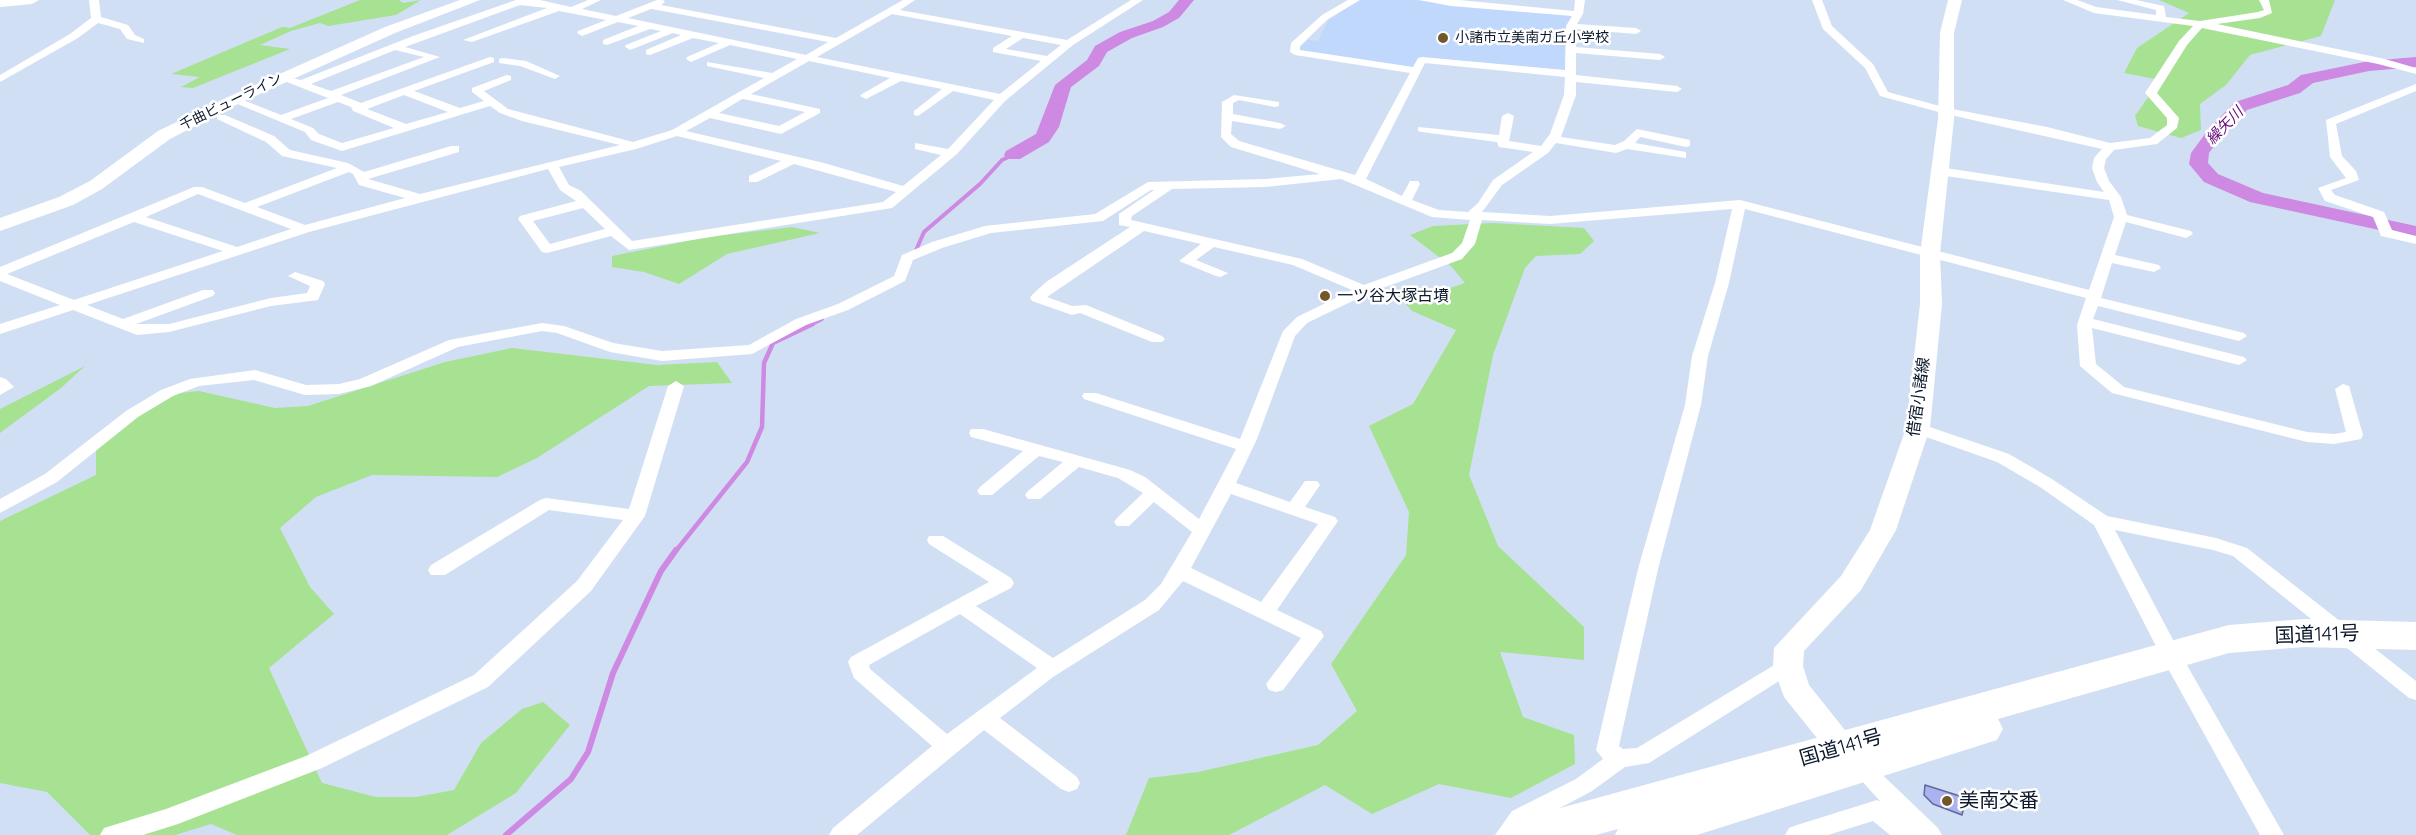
<!DOCTYPE html>
<html>
<head>
<meta charset="utf-8">
<style>
  body { margin:0 }
  canvas { display:block; background:#d1dff4 }
</style>
</head>
<body>
<canvas width="2416" height="835"></canvas>
<script>
const g = document.querySelector('canvas').getContext('2d');
g.lineJoin = 'round';
function fillPath(path, color) { g.fillStyle = color; g.fill(path, 'evenodd'); }
const poly = rows => new Path2D(rows.map(r => 'M' + r).join(''));
function trace(path, color, width, dash) { g.strokeStyle = color; g.lineWidth = width; g.lineCap = dash ? 'butt' : 'round'; g.setLineDash(dash || []); g.stroke(path); }
function drawText(font, color, halo, rows, align = 'center') {
  g.font = font + ' Quicksand,"Noto Sans JP",sans-serif'; g.lineWidth = 5; g.setLineDash([]); g.textBaseline = 'middle'; g.strokeStyle = halo; g.fillStyle = color; for (const [text, x, y, turn = 0] of rows) {
    g.save(); g.translate(x, y); g.rotate((+turn || 0) * Math.PI / 180); g.textAlign = isNaN(turn) ? turn : align; if (halo) g.strokeText(text, 0, 0); g.fillText(text, 0, 0); g.restore();
  }
}
const built = poly([
  [1359,0,1414,0,1571,16,1564,58,1567,72,1421,59,1413,70,1303,53,1299,49,1308,40,1318,41,1328,21]
]);
const green = poly([
  [360,0,399,0,403,3,421,0,396,15,328,26,320,23,291,31,260,45,290,49,193,88,181,87,200,77,171,74,282,27,290,28],
  [2159,0,2335,0,2321,36,2250,55,2226,85,2200,104,2201,130,2181,138,2138,126,2135,116,2160,80,2124,73,2137,48,2189,13],
  [1492,223,1584,228,1594,241,1580,254,1536,256,1525,268,1493,355,1469,475,1498,546,1584,627,1584,660,1500,652,1523,717,1574,735,1575,764,1511,798,1439,784,1372,814,1325,785,1229,835,1126,835,1149,778,1198,772,1318,745,1357,711,1331,664,1406,555,1409,512,1369,426,1413,404,1456,330,1412,311,1397,294,1441,291,1465,283,1451,266,1410,235,1433,226],
  [792,227,820,233,727,254,679,284,644,272,612,267,612,256,708,237],
  [512,348,657,365,717,362,732,383,649,386,537,458,497,477,372,475,316,497,280,528,310,587,334,614,269,668,322,783,376,797,416,797,454,790,481,743,522,709,543,702,570,725,516,793,447,835,237,835,211,824,175,835,90,835,47,792,0,783,0,521,96,475,96,445,170,394,199,391,275,408,308,406,445,362],
  [85,366,61,388,0,433,0,409]
]);
const streamFar2 = poly([
  [914,255,924,232,980,184,1002,160,1013,155],
  [810,325,822,319]
]);
const streamFar1 = poly([
  [675,552,747,462,762,427,764,363,773,343,813,324]
]);
const stream = poly([
  [506,835,571,779,588,752,613,673,661,571,676,550]
]);
const river = poly([
  [1179,0,1194,0,1179,18,1163,27,1132,38,1107,52,1099,66,1071,87,1059,127,1049,142,1020,159,1006,159,1004,155,1006,151,1036,134,1055,85,1087,60,1095,46,1120,32,1153,21,1169,12,1179,0],
  [2416,57,2416,67,2369,71,2313,83,2300,93,2247,110,2220,138,2209,153,2208,163,2218,174,2263,193,2416,226,2416,238,2250,202,2204,182,2189,164,2191,153,2208,130,2235,102,2288,85,2301,75,2369,61,2416,57]
]);
const building = poly([
  [1925,785,1966,798,1962,815,1933,804,1924,795,1925,785]
]);
const street = poly([
  [89,0,99,0,101,17,128,25,135,35,144,39,144,43,127,39,120,29,98,23,78,38,0,82,0,75,70,34,91,18,89,0],
  [516,0,540,0,571,7,588,0,601,0,582,9,616,16,657,0,663,0,665,2,661,5,836,38,903,0,915,0,900,10,1067,40,1131,0,1143,0,1073,45,1005,101,957,154,892,208,629,250,611,236,547,253,542,252,518,219,520,216,576,201,560,190,548,169,309,232,87,305,123,319,203,290,213,290,215,293,213,296,136,324,169,324,271,298,307,293,310,286,288,276,295,272,323,281,325,284,318,300,271,306,169,332,137,335,73,310,0,334,0,324,60,305,0,281,0,267,194,187,202,187,245,203,337,168,282,156,266,142,217,119,217,115,225,115,274,136,290,150,348,163,364,172,451,146,459,146,459,152,368,179,420,194,620,145,522,121,500,113,490,106,342,151,311,140,305,132,228,100,238,98,281,115,328,98,279,79,279,75,301,80,413,36,516,0],
  [520,5,547,8,463,40,472,42,559,11,606,20,578,31,577,33,582,36,618,22,638,26,603,40,603,44,607,45,650,29,661,31,626,45,625,47,630,50,673,33,681,35,646,50,646,54,650,55,693,38,719,43,687,57,686,59,691,62,730,45,797,59,772,73,707,62,707,66,764,78,672,130,633,142,508,109,484,91,511,80,511,76,507,75,472,88,472,92,484,101,460,108,414,91,494,62,494,58,490,57,361,103,341,95,440,57,405,47,520,5],
  [651,9,652,9,828,42,806,55,628,18,651,9],
  [892,14,1012,36,993,48,993,52,1041,61,1000,94,817,57,892,14],
  [1023,38,1061,45,1047,56,1006,49,1023,38],
  [395,50,424,57,331,91,311,84,395,50],
  [809,61,890,78,862,94,860,96,866,99,901,81,942,89,914,111,914,115,918,116,953,91,994,100,948,149,915,143,915,149,941,155,903,186,824,163,686,131,710,118,781,134,820,113,820,109,751,94,809,61],
  [404,95,448,112,406,124,367,109,404,95],
  [742,99,743,99,805,112,779,126,719,113,742,99],
  [338,102,351,107,353,111,394,128,342,143,319,134,313,128,291,119,338,102],
  [677,136,781,161,749,176,749,182,757,182,794,164,896,192,883,202,632,241,581,191,569,185,559,167,636,149,677,136],
  [349,172,353,174,359,185,405,198,305,225,257,207,349,172],
  [198,194,291,229,237,247,146,217,198,194],
  [583,208,605,229,550,244,533,221,583,208],
  [134,222,223,251,74,300,7,274,134,222],
  [1348,0,1360,0,1328,19,1300,46,1300,50,1413,67,1418,58,1422,57,1565,70,1566,26,1572,16,1451,6,1419,0,1459,0,1574,11,1575,0,1585,0,1583,14,1577,24,1636,28,1641,31,1636,34,1576,29,1576,47,1660,54,1665,57,1660,60,1576,53,1576,75,1677,86,1682,89,1677,92,1576,82,1576,95,1561,137,1615,145,1624,141,1637,129,1690,140,1690,146,1686,147,1640,137,1635,143,1686,152,1686,158,1627,149,1616,153,1556,143,1548,153,1502,185,1482,212,1550,216,1740,200,2089,290,2114,217,2109,200,1939,175,1933,171,1939,167,2104,192,2097,182,2092,168,2094,158,2102,149,1946,114,1880,96,1865,68,1823,29,1812,0,1822,0,1832,26,1873,64,1888,92,1947,108,2047,127,2110,143,2150,138,2167,125,2167,118,2145,93,2179,41,2193,26,2094,13,2063,0,2077,0,2096,7,2156,15,2156,10,2117,0,2136,0,2164,6,2166,17,2200,21,2258,12,2264,10,2259,0,2269,0,2272,13,2260,18,2217,24,2385,59,2416,68,2416,74,2378,64,2202,28,2187,45,2157,93,2179,118,2177,128,2157,144,2114,150,2106,159,2104,168,2109,181,2121,197,2127,215,2191,231,2193,234,2186,238,2126,222,2115,255,2159,265,2161,268,2154,272,2112,263,2101,298,2244,333,2247,336,2239,341,2098,306,2093,319,2244,357,2247,360,2239,365,2092,328,2096,364,2124,387,2307,432,2334,434,2346,432,2335,389,2343,384,2349,386,2363,435,2361,439,2334,444,2307,442,2112,393,2080,366,2077,325,2086,298,1745,209,1729,283,1708,356,1701,405,1658,569,1619,746,1623,749,1637,748,1781,661,1788,658,1795,661,1798,666,1795,671,1649,763,1625,767,1592,791,1528,825,1521,835,1495,835,1512,811,1576,779,1603,759,1596,750,1638,569,1685,405,1692,356,1715,283,1732,209,1550,224,1482,220,1475,244,1462,259,1369,293,1307,323,1295,336,1257,439,1236,483,1290,502,1305,481,1317,481,1320,485,1305,507,1335,517,1338,521,1277,610,1321,631,1324,636,1283,690,1276,692,1269,690,1266,684,1301,638,1183,581,1159,610,1053,677,1000,718,1077,777,1080,783,1077,789,1069,792,1061,789,984,730,857,835,829,835,833,828,932,746,854,678,848,662,851,657,989,582,929,544,927,540,929,536,943,536,1011,578,1014,583,1011,588,976,606,1053,658,1145,600,1161,584,1192,532,1154,502,1129,526,1117,526,1114,522,1117,518,1143,493,1118,478,1079,467,1040,499,1028,499,1025,495,1028,491,1063,462,1039,456,992,495,980,495,977,491,980,487,1023,451,971,437,969,433,971,429,983,429,1130,470,1145,477,1199,519,1236,449,1084,399,1082,396,1084,393,1096,393,1240,439,1283,331,1297,317,1352,290,1293,265,1214,247,1196,260,1228,273,1221,277,1216,276,1179,261,1201,244,1144,231,1047,297,1072,306,1086,305,1162,336,1165,339,1162,342,1152,342,1080,313,1072,315,1032,301,1030,298,1032,295,1046,282,1130,227,1119,225,1119,214,1154,190,1151,190,1103,221,991,233,942,248,913,260,905,281,848,310,806,325,752,354,662,361,610,352,557,333,542,331,458,347,371,386,339,394,305,395,254,380,199,386,173,396,138,417,57,482,0,513,0,499,45,474,126,411,161,390,190,379,255,370,306,385,339,384,360,379,449,340,542,323,564,326,613,343,662,351,749,345,796,319,838,304,894,276,902,255,932,242,985,226,1095,214,1148,182,1265,179,1320,174,1231,147,1221,137,1222,102,1234,95,1279,102,1279,106,1275,107,1239,100,1233,103,1233,114,1280,123,1286,126,1280,129,1232,121,1231,134,1239,141,1355,175,1410,73,1295,55,1290,52,1291,43,1322,15,1348,0],
  [1425,63,1565,77,1564,95,1550,134,1541,146,1509,141,1514,116,1508,113,1502,116,1499,135,1418,127,1418,131,1422,132,1497,142,1499,147,1533,152,1493,180,1478,203,1468,212,1439,210,1412,200,1420,184,1418,181,1410,181,1402,196,1366,179,1425,63],
  [1341,179,1432,217,1470,220,1462,243,1452,253,1364,285,1302,259,1131,220,1132,216,1172,189,1265,187,1341,179],
  [1231,494,1318,524,1261,602,1191,568,1231,494],
  [960,614,1037,668,947,734,870,669,869,665,960,614],
  [503,58,526,61,560,76,555,79,520,66,499,63,499,59,503,58],
  [2416,84,2416,91,2336,124,2342,156,2356,171,2359,180,2331,190,2335,195,2384,212,2392,230,2416,236,2416,244,2381,236,2373,217,2325,201,2318,188,2346,178,2330,157,2326,120,2416,84],
  [0,377,6,379,14,387,0,395,0,377],
  [676,381,684,386,645,516,591,591,488,687,322,768,178,824,143,835,100,835,104,828,166,809,306,756,474,675,577,581,623,520,549,510,445,575,431,575,428,570,431,565,540,500,546,498,629,509,668,386,676,381],
  [1918,423,2009,454,2052,479,2107,516,2216,538,2247,548,2416,681,2416,700,2409,698,2233,556,2213,550,2115,530,2180,653,2284,835,2260,835,2160,654,2094,525,2040,487,1997,462,1912,432,1910,428,1918,423],
  [1861,759,1869,762,1938,828,1942,835,1890,835,1873,821,1828,835,1785,835,1789,828,1797,825,1877,800,1881,802,1850,768,1853,762,1861,759]
]);
const secondary = poly([
  [0,0,39,0,32,4,0,7,0,0],
  [460,0,480,0,395,33,240,103,170,139,102,189,73,205,0,231,0,218,59,197,90,181,158,131,228,97,385,27,460,0],
  [1948,0,1962,0,1954,33,1954,119,1940,254,1942,304,1930,428,1896,530,1861,590,1804,651,1803,666,1809,685,1868,759,1863,768,1852,772,1841,768,1784,697,1773,666,1774,648,1841,576,1870,530,1906,428,1920,304,1920,254,1938,119,1940,33,1948,0]
]);
const highway = poly([
  [2304,619,2416,622,2416,650,2304,647,2229,653,1998,719,2003,729,1997,740,1697,835,1615,835,1618,829,1596,835,1509,835,1515,822,1531,816,2229,625,2304,619]
]);
const markers = [
  [1443,38,6,"#73572a"],
  [1325,296,6,"#73572a"],
  [1947,801,6,"#73572a"]
];
const farPoinames = [
  ["小諸市立美南ガ丘小学校",1455,38]
];
const farStreetnames = [
  ["千曲ビューライン",231,102,-26]
];
const farWaternames = [
  ["繰矢川",2225,126,-46]
];
const poiNames = [
  ["一ツ谷大塚古墳",1337,296]
];
const streetNames = [
  ["借宿小諸線",1919,397,-82]
];
const nearStreetnames = [
  ["国道141号",2317,635,-2],
  ["国道141号",1841,748,-16]
];
const nearPoinames = [
  ["美南交番",1959,801]
];
fillPath(built, '#c0d8fb');
fillPath(green, '#a6e291');
trace(streamFar2, '#ce89e3', 4);
trace(streamFar1, '#ce89e3', 4.5);
trace(stream, '#ce89e3', 6);
fillPath(river, '#ce89e3');
fillPath(building, '#aab3f0');
trace(building, '#61689c', 1.5);
fillPath(street, '#fff');
fillPath(secondary, '#fff');
fillPath(highway, '#fff');
for (const [x, y, r, color] of markers) { const dot = new Path2D(); dot.arc(x, y, r, 0, 2 * Math.PI); g.fillStyle = color; g.fill(dot); trace(dot, '#fff', 2); }
drawText('14px', '#0c192b', '#fff', farPoinames, 'left');
drawText('14px', '#0c192b', '#fff', farStreetnames);
drawText('italic 15px', '#64087b', '#fff', farWaternames);
drawText('16px', '#0c192b', '#fff', poiNames, 'left');
drawText('16px', '#0c192b', '#fff', streetNames);
drawText('20px', '#0c192b', '#fff', nearStreetnames);
drawText('20px', '#0c192b', '#fff', nearPoinames, 'left');
</script>
</body>
</html>
